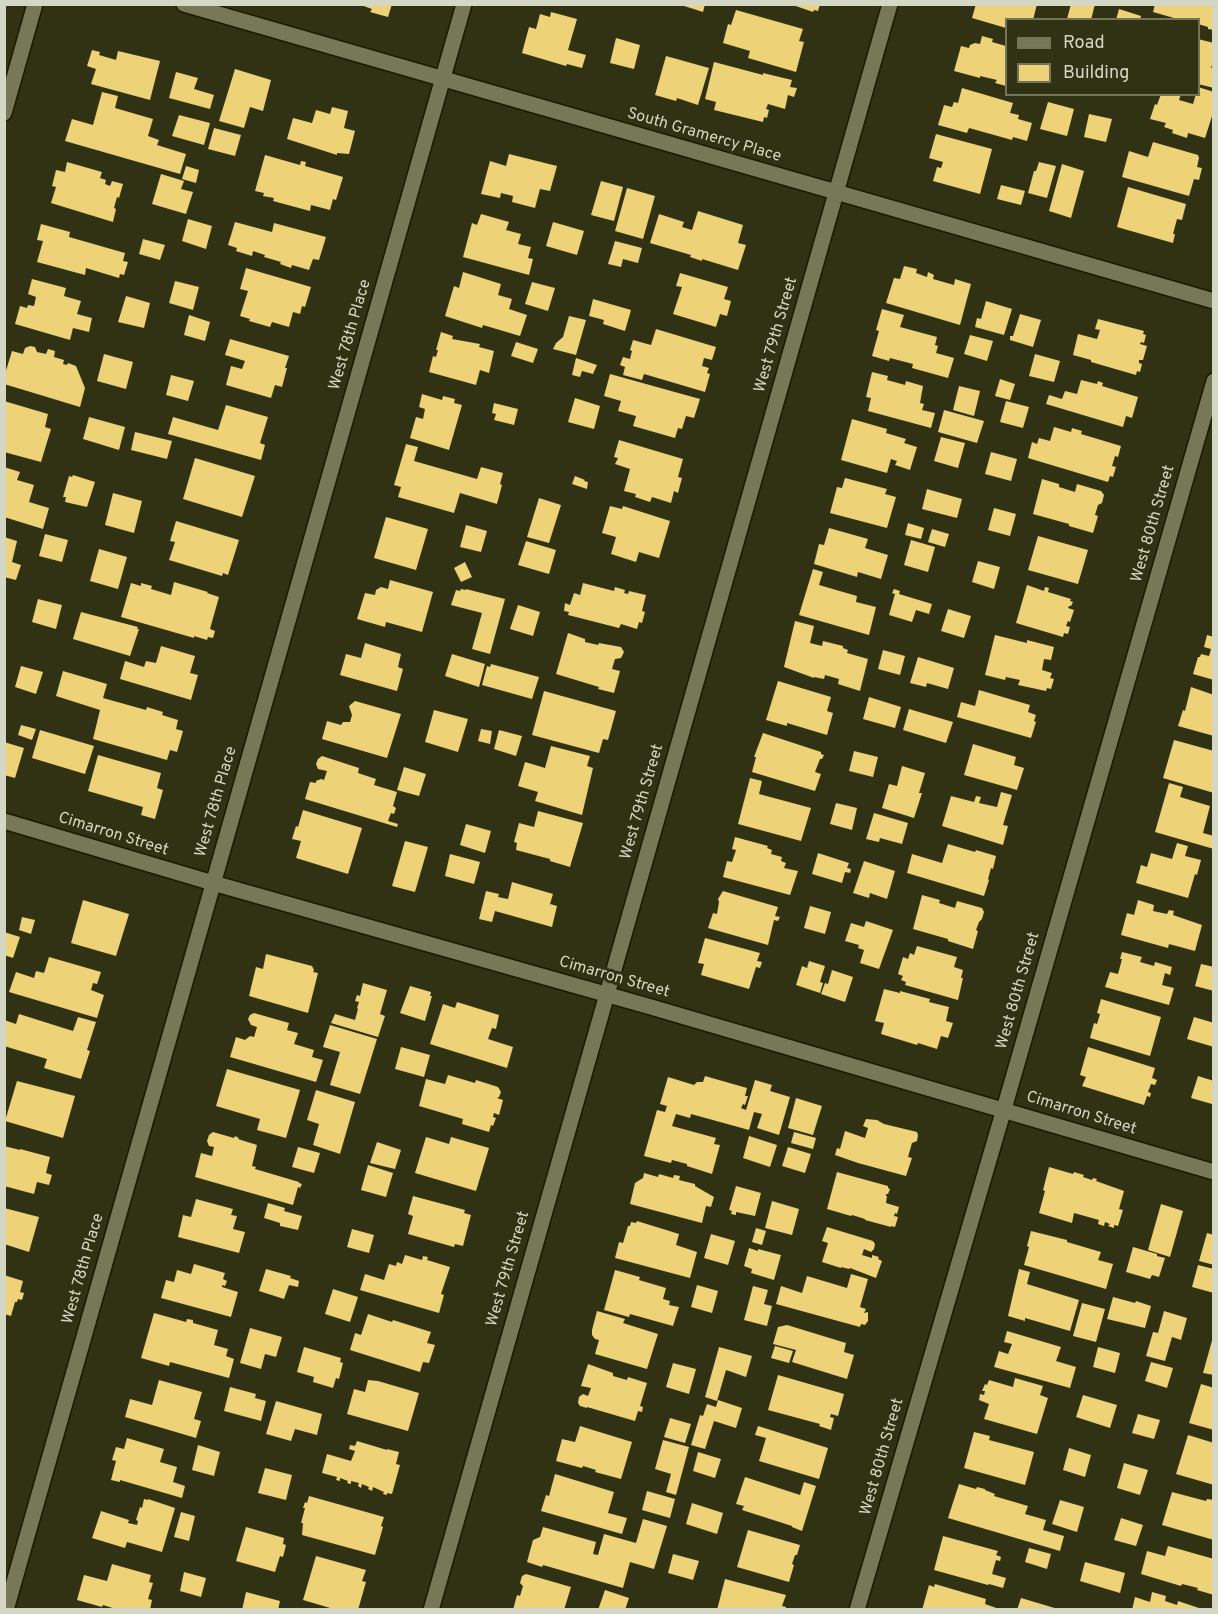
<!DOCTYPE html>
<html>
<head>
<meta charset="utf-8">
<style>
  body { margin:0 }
  #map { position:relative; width:1218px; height:1614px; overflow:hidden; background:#313213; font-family:Overpass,sans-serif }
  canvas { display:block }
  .frame { position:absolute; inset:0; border:6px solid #d5d7c5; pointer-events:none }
  .legend { position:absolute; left:1005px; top:18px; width:195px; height:78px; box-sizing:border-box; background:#313213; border:2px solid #73745a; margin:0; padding:8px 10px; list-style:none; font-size:18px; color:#d5d7c5 }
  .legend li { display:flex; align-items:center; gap:12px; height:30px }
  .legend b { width:30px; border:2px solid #73745a }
</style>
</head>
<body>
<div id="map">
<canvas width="1218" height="1614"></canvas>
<div class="frame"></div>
<ul class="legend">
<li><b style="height:8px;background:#767857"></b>Road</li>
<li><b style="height:16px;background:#eed278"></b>Building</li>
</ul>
</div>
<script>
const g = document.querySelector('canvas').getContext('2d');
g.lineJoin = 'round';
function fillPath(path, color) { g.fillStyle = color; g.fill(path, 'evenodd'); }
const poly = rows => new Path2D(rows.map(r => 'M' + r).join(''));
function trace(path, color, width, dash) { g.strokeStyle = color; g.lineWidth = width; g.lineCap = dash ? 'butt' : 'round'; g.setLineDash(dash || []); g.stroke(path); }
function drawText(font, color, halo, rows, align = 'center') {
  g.font = font + ' Overpass,sans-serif'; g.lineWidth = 6; g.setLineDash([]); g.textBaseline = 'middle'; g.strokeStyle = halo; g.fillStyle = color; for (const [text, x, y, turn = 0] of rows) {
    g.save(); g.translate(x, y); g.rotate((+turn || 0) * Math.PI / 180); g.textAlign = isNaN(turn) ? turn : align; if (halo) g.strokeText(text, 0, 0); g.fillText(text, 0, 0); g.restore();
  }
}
const building = poly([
  [358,4,392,4,388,17,370,12,372,9],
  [678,4,705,4,703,12],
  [790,4,820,4,818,11,814,10,813,12],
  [976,4,1037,4,1033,20,1006,20,1006,28,972,18],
  [1071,4,1095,4,1091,20,1067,19],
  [1155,4,1214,4,1214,30,1208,29,1208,27,1198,24,1198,20,1181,20,1153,12],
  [1119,9,1141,16,1140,20,1116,20],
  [736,10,803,29,799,41,804,42,796,72,748,58,750,51,723,43,728,24,731,25],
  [551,12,577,19,568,50,586,55,582,68,567,64,566,66,522,53,529,27,536,29,540,14,550,17],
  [982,36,993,39,992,42,1006,46,1006,86,995,83,997,80,980,76,980,78,954,71,961,46,969,48,970,45,975,43,980,44],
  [616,38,640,45,634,69,610,63],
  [1198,39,1214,43,1214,59,1211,68,1214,68,1214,88,1198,84],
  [92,50,100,52,99,55,116,60,118,51,160,61,150,100,91,84,96,69,87,66],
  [666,56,709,68,698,105,677,98,676,101,655,95],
  [714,62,763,75,763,73,792,80,790,87,797,88,794,97,788,95,785,109,768,104,766,109,769,110,767,118,764,117,763,122,714,110,716,102,705,99],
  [235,69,271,80,263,111,250,107,244,128,219,121],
  [176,72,198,78,194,89,214,95,210,109,169,98],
  [1198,87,1214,92,1214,110,1205,138,1188,133,1187,138,1172,133,1173,130,1164,127,1166,123,1150,119,1155,104,1157,105,1161,94,1181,94,1179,100,1193,104,1196,94,1198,94],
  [962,88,1013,103,1010,113,1019,115,1018,119,1032,123,1027,141,1013,137,1012,140,969,128,967,133,938,125,944,105,952,107,954,102,958,103],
  [102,92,118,96,115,108,153,119,148,136,159,140,157,145,186,154,180,174,65,141,72,119,93,125],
  [1048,102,1074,109,1067,136,1040,129],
  [332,107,348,111,344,128,355,131,349,154,337,153,337,155,287,139,293,118,312,123,316,110,330,114],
  [1089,114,1112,119,1106,142,1084,137],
  [179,115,210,123,204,145,172,136],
  [214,128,241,135,235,156,208,149],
  [936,134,992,149,980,194,933,181,937,167,941,168,943,162,929,158],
  [1153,142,1198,155,1199,158,1197,167,1202,168,1199,180,1194,179,1189,196,1122,177,1129,151,1148,157],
  [509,154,557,166,550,191,540,189,535,208,512,202,513,196,501,193,500,198,481,194,490,161,506,166],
  [265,155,300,165,301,161,306,162,305,166,343,177,336,200,333,199,330,210,311,205,310,211,273,201,274,198,263,196,264,193,255,191],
  [67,162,102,172,100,178,106,180,105,184,110,186,112,181,123,184,119,198,117,197,114,208,116,209,113,222,51,203,56,187,52,186,56,170,65,172],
  [1039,162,1056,166,1047,198,1028,193,1034,171,1036,171],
  [1062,164,1084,171,1071,218,1049,211],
  [186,166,199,170,196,183,182,179],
  [161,174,184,181,181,189,193,192,186,214,152,204],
  [601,181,623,187,614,221,591,215],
  [1001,185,1025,191,1021,205,997,199],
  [1128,187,1186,204,1182,220,1177,219,1173,234,1175,234,1173,243,1117,227],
  [627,188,655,196,643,239,615,231],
  [698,211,743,225,738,243,746,245,738,270,702,259,702,261,690,257,691,255,650,243,659,214,684,222,682,227,692,230],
  [481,214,509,222,506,230,521,234,518,244,531,247,528,258,533,259,529,275,463,257,472,223,477,225],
  [188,219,212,226,206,249,182,241],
  [235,222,272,232,274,223,326,237,319,260,313,259,309,270,292,265,291,268,280,264,281,262,264,257,265,255,253,251,252,256,236,251,237,248,228,245],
  [553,222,584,231,577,255,546,246],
  [41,224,70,232,69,237,125,253,123,261,128,262,124,275,120,274,119,278,86,268,85,275,37,262,43,241,37,240],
  [143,239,165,245,160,260,139,254],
  [615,241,642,248,638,263,623,259,621,267,608,264],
  [904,266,917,269,916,273,927,277,928,272,934,275,933,279,954,285,955,279,971,284,960,325,886,303,894,278,900,279],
  [246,268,311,287,305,307,302,306,300,314,293,312,289,327,272,322,270,327,249,321,250,319,240,316,248,291,240,289],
  [463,272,501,284,498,295,512,299,509,309,527,315,520,336,483,325,482,328,445,316,454,286,459,288],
  [680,273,728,287,724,299,731,301,727,316,720,314,716,327,673,314,682,287,676,286],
  [32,279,66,288,64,296,81,301,77,314,92,318,89,332,73,328,70,340,15,324,20,306,27,308,28,305,34,306,36,297,28,294],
  [175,281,199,287,193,310,169,303],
  [532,282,555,288,548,311,525,304],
  [126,296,150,303,144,328,118,322],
  [593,299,631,310,625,331,603,324,604,320,589,316],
  [986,301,1012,309,1004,335,975,327,977,318,981,319],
  [882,309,904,315,900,327,937,337,935,345,938,346,936,353,954,358,948,378,912,368,913,364,890,358,889,361,872,356,879,331,876,330],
  [1020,314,1041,320,1033,347,1010,340,1010,336,1013,336],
  [189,315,210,322,205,341,184,335],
  [569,316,586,320,576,355,553,349,556,343,563,337],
  [1098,319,1144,331,1143,334,1146,335,1144,343,1141,342,1140,344,1147,346,1143,360,1139,360,1139,363,1142,364,1140,372,1137,371,1136,375,1091,362,1091,360,1073,355,1078,334,1097,339,1100,330,1095,329],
  [656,329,716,347,712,360,704,358,702,366,709,368,707,373,710,374,705,392,644,374,642,380,623,375,625,367,620,365,623,357,630,359,632,351,630,350,633,340,651,345],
  [441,332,453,336,452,339,480,344,479,347,494,351,489,373,480,370,476,385,429,372,433,356,436,357,438,350,436,350],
  [970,335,993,341,987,361,964,354],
  [230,339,289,356,285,368,287,368,282,387,275,385,271,398,226,385,231,366,242,369,245,361,225,355],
  [516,342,538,349,533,363,511,356],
  [30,346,35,347,37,352,46,354,48,349,55,351,54,357,64,360,63,364,67,365,68,363,76,366,85,388,80,407,4,384,4,377,12,351,23,354,25,348],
  [104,354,133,362,126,389,97,381],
  [1035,354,1060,361,1054,382,1029,376],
  [576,358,597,365,593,374,582,371,580,377,572,375],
  [872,372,888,376,887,380,905,385,906,381,923,386,920,403,924,404,922,410,935,413,931,428,868,411,871,398,866,397],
  [610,374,700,399,694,418,686,416,682,429,678,428,675,438,633,426,636,416,618,411,621,401,604,396],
  [171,375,194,381,188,401,166,395],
  [1000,379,1015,384,1010,400,995,396],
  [1081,380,1097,384,1098,381,1103,383,1102,386,1138,397,1132,418,1126,416,1123,427,1046,404,1049,395,1062,399,1065,391,1077,394],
  [959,386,980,391,974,416,953,410],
  [422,394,442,400,443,396,455,399,454,403,462,405,449,450,410,438,416,417,423,419,425,409,419,407],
  [575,398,600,406,594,429,568,422],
  [4,401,48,414,45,427,51,429,41,462,4,452],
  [1006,401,1029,407,1023,428,1000,422],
  [494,403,518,409,514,425,494,420,496,414,492,413],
  [226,405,268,417,260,443,265,445,261,460,168,434,173,417,218,430],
  [944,410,984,421,977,443,938,432],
  [89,417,125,427,119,450,83,439],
  [852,419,887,429,886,433,906,439,904,443,917,447,910,470,895,465,897,461,891,459,887,473,841,460],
  [1054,427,1071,432,1072,428,1082,431,1081,434,1121,446,1118,457,1115,456,1112,466,1116,467,1113,477,1110,476,1108,482,1028,458,1032,442,1037,444,1039,438,1050,441],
  [135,432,172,441,167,459,131,450],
  [941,437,965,443,958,468,934,461],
  [619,440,683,459,678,477,682,478,678,493,674,491,671,503,652,497,650,502,635,497,636,494,624,491,630,469,615,464,618,458,614,457],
  [406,444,418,447,414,461,477,479,481,467,503,473,500,484,502,485,497,504,460,493,454,513,398,497,401,487,394,485],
  [991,452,1017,459,1011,481,985,474],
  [195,458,255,476,242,517,183,499],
  [4,467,20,472,17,480,34,485,29,502,49,508,43,529,4,517],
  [73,475,95,482,87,507,65,502,66,497,63,497,69,476,72,477],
  [575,476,585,480,584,481,588,482,587,489,572,484],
  [845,478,887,489,885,494,896,497,887,528,830,513,837,487,842,488],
  [1042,479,1059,484,1059,487,1075,492,1077,484,1101,491,1104,495,1102,503,1098,505,1095,515,1098,516,1093,533,1069,526,1069,524,1033,514],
  [927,489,962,499,957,518,922,509],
  [113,493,142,501,134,533,105,525],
  [539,498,561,505,549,543,527,537],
  [610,506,622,509,623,506,670,521,659,558,639,552,636,562,611,554,616,537,602,533],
  [994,508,1016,514,1010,536,988,530],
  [386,517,428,529,416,570,374,558],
  [176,521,239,540,228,575,223,573,222,576,169,560,175,542,170,541],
  [908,523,924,528,921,539,905,535],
  [466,525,487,531,481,552,460,547],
  [829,528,868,539,865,548,888,555,881,579,858,572,857,577,814,564,819,544,824,545],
  [932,529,949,534,945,547,928,542],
  [45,534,68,540,62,562,39,556],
  [1038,536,1088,550,1078,584,1028,570],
  [4,537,17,541,12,562,21,565,16,580,4,577],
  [911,540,935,547,928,572,904,565],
  [526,541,556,550,549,574,518,565],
  [99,549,127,557,118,589,90,581],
  [978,561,1000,567,994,589,972,582],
  [465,562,472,577,461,582,454,568],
  [813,569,823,572,819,585,857,596,856,602,876,607,869,635,799,615],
  [390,580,433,592,422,632,386,622,385,627,357,619,365,593,375,595,376,590,381,587,388,589],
  [174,582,208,592,207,593,219,597,210,629,215,631,213,638,208,637,207,640,194,636,194,638,121,617,131,583,141,586,141,583,152,586,151,589,171,595],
  [583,583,614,591,615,587,625,590,624,593,628,594,629,591,646,595,642,611,645,612,642,623,639,622,637,629,621,624,619,628,568,615,569,612,564,611,565,603,570,605,574,593,580,595],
  [1027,585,1044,591,1045,587,1049,588,1048,592,1071,599,1070,601,1073,602,1071,606,1069,606,1068,608,1074,610,1070,622,1068,621,1066,626,1070,627,1068,634,1064,633,1063,637,1016,623],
  [461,589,466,590,466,589,505,599,490,654,472,649,482,613,451,605,456,590,460,591],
  [894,589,900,591,899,594,932,604,929,614,916,610,912,622,889,615,895,594,892,593],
  [38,599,62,605,56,629,32,622],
  [518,605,540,612,533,636,510,629],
  [948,609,971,616,964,638,941,631],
  [81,612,138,627,137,629,139,629,130,656,73,639],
  [795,621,814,626,810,643,822,646,823,641,843,646,843,648,848,650,847,653,868,659,860,691,838,684,839,679,825,675,824,679,814,677,814,678,784,667],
  [568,633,585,639,585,642,598,645,599,643,621,647,624,652,621,658,615,659,612,669,620,671,614,693,598,689,599,687,556,674],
  [995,635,1027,643,1027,640,1054,647,1051,660,1044,659,1042,670,1052,673,1050,678,1054,679,1051,689,1047,688,1046,691,1018,685,1020,680,1006,677,1005,680,985,675],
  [1207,635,1214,637,1214,680,1193,674,1198,657,1200,657,1201,654,1209,656,1211,649,1204,647],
  [365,643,401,654,398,667,403,669,397,691,340,675,346,654,361,658],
  [161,646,195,656,190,673,198,675,191,700,120,679,125,661,144,667,146,661,156,663],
  [883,650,905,656,900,675,878,669],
  [452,654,485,664,479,687,445,676],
  [918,657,954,668,948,689,927,683,926,687,910,683],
  [491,664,539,677,532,699,482,685,487,666,490,667],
  [21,666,43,672,36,694,15,687],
  [63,671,107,684,103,698,146,710,147,707,163,712,162,715,178,720,176,729,183,731,177,752,170,750,167,760,93,739,100,710,56,696],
  [778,681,831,697,827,711,833,713,827,735,787,723,787,726,766,720],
  [1191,687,1214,695,1214,736,1178,726,1183,710,1185,711],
  [979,690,1030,705,1028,712,1036,715,1034,721,1036,722,1031,738,957,717,961,702,975,706],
  [544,691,616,711,608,740,603,739,599,753,532,735],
  [869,697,901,707,895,728,863,719],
  [355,701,401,714,387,758,322,739,327,721,341,725,343,722,350,722,352,715,349,706],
  [909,709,953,722,946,743,903,730],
  [434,710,468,719,458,752,425,742],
  [21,725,36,729,32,740,18,735],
  [481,729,492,731,490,744,478,741],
  [40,730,94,746,85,774,32,758],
  [499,730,522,736,516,756,494,749],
  [763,733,821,752,821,754,824,755,822,759,820,759,815,772,821,774,815,791,752,772,756,757,754,757],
  [1174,740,1214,751,1214,793,1163,778],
  [4,742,24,748,15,778,4,775],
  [973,744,1016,757,1014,765,1024,768,1017,790,964,775],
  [551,746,590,756,587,766,593,768,582,815,535,801,538,792,518,786,525,762,545,768],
  [854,751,878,757,873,777,849,771],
  [98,755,161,773,157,788,163,790,155,819,141,815,143,807,88,791],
  [322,756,359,768,358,773,376,779,374,785,397,792,393,806,396,808,394,814,391,813,388,821,398,824,397,827,305,799,310,782,316,783,316,781,321,779,324,780,327,771,318,769,316,764,318,759],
  [902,766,925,773,919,793,922,793,914,818,882,808,889,784,897,786],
  [404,767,426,774,419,796,397,790],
  [750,778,762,781,759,794,811,808,801,841,738,824],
  [1169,783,1183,787,1180,797,1210,806,1203,833,1214,836,1214,849,1155,832],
  [1001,792,1012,795,1003,825,1008,826,1003,845,942,826,951,796,974,802,976,796,981,797,979,803,997,807],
  [836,803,857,808,852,830,830,824],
  [303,810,362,828,348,874,296,858,301,841,292,839,296,826,298,827],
  [538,811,583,823,570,867,550,861,550,859,516,850,517,843,514,842,519,823,534,827],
  [874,813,908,823,902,844,880,838,879,842,866,839],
  [466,824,491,831,485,853,460,845],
  [735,837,768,846,767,848,772,850,771,854,782,857,781,861,786,863,784,868,798,871,790,895,723,877,727,861,732,862,736,850,732,849],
  [405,841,428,847,415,892,392,886],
  [1177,843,1188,846,1185,856,1201,860,1197,875,1195,874,1188,898,1136,883,1141,865,1147,867,1151,853,1172,859],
  [948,844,975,852,976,850,996,856,993,869,991,868,988,879,989,880,984,896,907,873,912,854,942,863],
  [818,853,849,863,847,868,851,869,850,873,845,872,842,883,812,874],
  [450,854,480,862,474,884,445,876],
  [864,861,895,871,887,899,870,893,869,898,853,893],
  [512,882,553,894,550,904,557,906,552,927,495,911,492,922,479,919,486,891,499,894,498,897,508,899],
  [723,891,778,907,775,916,780,917,778,921,774,920,768,945,708,928,713,913,717,914,719,902,718,899],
  [922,895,940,900,939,903,955,908,957,901,982,908,984,912,982,919,979,922,976,930,978,931,973,949,948,941,948,939,913,929],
  [83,900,129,914,116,956,71,943],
  [1138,900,1154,905,1153,911,1167,914,1169,910,1174,911,1173,915,1202,925,1195,951,1169,944,1168,948,1121,935,1127,913,1134,915],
  [810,906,831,912,825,934,804,928],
  [22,917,35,920,31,934,19,930],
  [866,921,893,930,879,969,860,963,864,950,858,948,859,945,845,941,851,923,864,927],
  [4,932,20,937,13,958,4,955],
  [705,938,760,953,757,961,762,962,760,968,756,967,749,989,701,975,704,964,698,963],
  [917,946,957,957,954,967,963,970,961,978,963,978,958,1000,905,985,906,982,901,980,903,976,898,974,903,957,908,959,910,953,914,955],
  [1122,952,1142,957,1140,962,1154,966,1155,962,1172,967,1170,975,1165,973,1162,985,1174,988,1169,1005,1105,987,1110,972,1118,974,1122,959,1120,959],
  [266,954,312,966,314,970,313,972,318,973,308,1013,249,996,256,967,263,969],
  [49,957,101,972,97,984,93,983,91,990,104,995,97,1018,9,992,16,972,34,978,36,971,44,973],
  [809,961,825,966,820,982,823,983,820,993,796,985,802,966,807,968],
  [1201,964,1214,967,1214,991,1195,986],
  [832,970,853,977,845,1002,821,994,825,983,828,984],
  [363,983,387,990,380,1014,385,1016,378,1037,331,1023,335,1014,355,1020,358,1009,357,1008,359,1002,355,1001,357,995,360,996],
  [410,986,431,992,430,996,432,996,425,1021,400,1013],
  [884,989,900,993,900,991,930,999,929,1002,949,1007,946,1021,953,1023,948,1038,941,1036,937,1049,918,1043,917,1045,881,1034,884,1023,875,1021],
  [1101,999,1161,1017,1150,1056,1090,1038,1094,1023,1097,1024,1100,1014,1097,1013],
  [457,1002,499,1015,496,1029,492,1028,488,1039,513,1047,507,1068,430,1044,443,1004,455,1008],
  [254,1013,289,1023,287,1030,298,1033,294,1044,314,1050,312,1057,323,1060,316,1082,230,1057,236,1037,245,1040,250,1036,254,1037,257,1027,251,1025,248,1019,250,1015],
  [19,1014,73,1031,78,1017,96,1022,87,1050,90,1051,81,1079,44,1068,47,1059,4,1046,4,1020,16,1024],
  [1194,1017,1214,1023,1214,1047,1187,1039],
  [330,1025,377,1039,360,1094,330,1085,340,1052,323,1047],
  [401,1047,430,1055,424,1077,395,1069],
  [1088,1047,1155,1068,1152,1078,1157,1080,1155,1085,1151,1084,1148,1092,1151,1093,1150,1097,1147,1096,1144,1105,1082,1086,1086,1077,1080,1075],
  [227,1069,300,1090,286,1138,257,1130,260,1119,216,1106],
  [448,1075,475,1083,476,1080,498,1087,501,1092,499,1097,497,1098,503,1100,499,1115,494,1113,493,1117,496,1118,493,1126,491,1125,489,1132,462,1124,463,1119,419,1106,426,1079,445,1084],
  [705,1076,747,1088,745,1096,748,1096,745,1105,743,1104,741,1108,746,1110,755,1080,772,1085,770,1091,790,1097,779,1135,757,1128,762,1114,754,1112,749,1130,691,1114,690,1118,676,1114,672,1126,716,1138,714,1144,720,1145,712,1174,687,1166,687,1164,672,1160,671,1163,644,1156,657,1110,665,1112,667,1106,660,1104,668,1077,694,1085,697,1082,703,1082],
  [1198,1076,1214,1081,1214,1099,1212,1104,1191,1098],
  [17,1081,75,1096,63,1138,5,1121],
  [316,1090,355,1102,340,1154,313,1145,319,1124,307,1120],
  [796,1098,822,1106,813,1135,788,1128],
  [866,1119,877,1120,884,1124,917,1132,918,1135,917,1141,912,1143,908,1157,912,1158,906,1176,858,1163,835,1155,837,1148,840,1149,845,1131,865,1138,868,1128,863,1126],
  [213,1132,234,1138,235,1136,239,1138,238,1139,257,1145,252,1166,256,1167,255,1169,299,1182,299,1183,302,1184,300,1188,298,1187,293,1205,195,1177,201,1153,212,1156,214,1147,209,1146,207,1141,209,1135],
  [794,1132,816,1138,813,1149,791,1143],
  [749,1136,777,1145,770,1167,743,1158],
  [426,1137,449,1144,451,1137,489,1148,476,1191,415,1173],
  [377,1142,401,1150,395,1169,370,1163],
  [4,1146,20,1150,20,1149,50,1157,46,1173,52,1175,49,1185,37,1182,34,1194,4,1186],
  [298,1147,320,1153,314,1173,292,1167],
  [788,1147,811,1154,805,1173,782,1166],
  [368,1165,393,1173,386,1197,361,1190],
  [1049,1167,1073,1174,1074,1172,1084,1175,1083,1177,1092,1180,1093,1178,1097,1179,1096,1181,1124,1191,1119,1209,1123,1210,1118,1226,1114,1225,1114,1228,1108,1226,1110,1224,1105,1222,1104,1226,1098,1224,1099,1220,1074,1213,1072,1223,1039,1213,1045,1191,1043,1190],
  [837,1172,888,1186,888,1188,890,1189,888,1194,886,1194,886,1196,887,1196,886,1203,899,1207,897,1214,895,1213,894,1216,898,1217,895,1227,891,1226,891,1227,865,1220,865,1219,852,1215,851,1216,827,1209],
  [644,1173,658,1177,659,1174,673,1178,674,1175,680,1176,679,1180,695,1184,695,1186,714,1197,711,1207,706,1206,702,1223,630,1204,635,1183,643,1178],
  [736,1186,761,1193,755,1216,736,1212,736,1215,731,1214,732,1211,729,1210],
  [413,1196,465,1210,464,1213,471,1215,463,1246,455,1244,454,1247,408,1234,413,1216,408,1214],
  [196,1199,233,1209,231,1215,237,1216,233,1229,245,1232,239,1253,178,1237,183,1215,191,1217],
  [772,1201,799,1209,792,1235,765,1228],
  [268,1203,285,1208,284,1211,302,1216,298,1230,280,1226,280,1223,264,1218],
  [1161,1204,1183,1211,1170,1257,1148,1250],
  [4,1208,39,1217,29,1252,4,1244],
  [637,1221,679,1234,676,1245,697,1252,690,1278,615,1258,619,1242,623,1243,628,1226,630,1226,631,1222,636,1223],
  [827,1227,873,1241,875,1244,874,1249,871,1252,864,1249,862,1255,872,1258,872,1255,879,1257,878,1259,882,1261,876,1278,850,1268,849,1269,841,1267,841,1268,822,1262,828,1243,822,1241],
  [756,1228,766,1231,762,1245,752,1242],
  [352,1229,374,1235,369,1253,347,1247],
  [1031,1231,1067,1240,1067,1242,1101,1252,1098,1260,1113,1264,1106,1289,1024,1265,1029,1247,1027,1246],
  [1207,1233,1214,1235,1214,1265,1199,1261],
  [711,1234,735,1241,728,1265,704,1258],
  [1133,1247,1157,1254,1157,1256,1165,1258,1159,1277,1152,1275,1150,1279,1126,1272],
  [749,1248,758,1251,758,1249,781,1255,774,1280,751,1273,752,1269,744,1266],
  [405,1255,422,1260,423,1256,428,1257,427,1260,450,1267,441,1294,444,1295,439,1313,360,1290,365,1274,384,1280,389,1264,396,1266,397,1262,402,1264],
  [194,1264,225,1273,223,1279,227,1281,225,1286,222,1285,222,1287,238,1292,231,1317,161,1298,166,1280,174,1282,177,1270,191,1274],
  [1198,1265,1214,1269,1214,1293,1192,1287],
  [266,1269,291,1276,290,1278,299,1281,298,1287,289,1285,284,1299,259,1291],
  [1019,1269,1030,1272,1027,1284,1079,1300,1070,1331,1025,1318,1025,1321,1008,1316],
  [615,1270,640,1277,639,1280,666,1288,663,1299,670,1301,669,1305,679,1307,673,1326,630,1314,629,1317,604,1310],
  [851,1274,868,1279,860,1307,866,1309,864,1313,868,1312,868,1321,865,1325,861,1324,860,1327,776,1304,781,1286,802,1293,807,1276,847,1288],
  [4,1275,23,1281,20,1292,24,1293,22,1300,18,1299,17,1302,15,1302,11,1316,4,1314],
  [697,1285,718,1291,712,1313,691,1307],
  [753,1286,768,1290,764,1304,772,1306,767,1326,744,1320],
  [333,1289,358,1297,350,1322,325,1314],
  [1113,1297,1135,1303,1136,1301,1151,1306,1145,1328,1107,1319],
  [1082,1303,1105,1309,1096,1342,1073,1336],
  [597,1311,625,1319,623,1323,658,1334,647,1369,595,1354,599,1340,595,1339,592,1335,592,1330],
  [1164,1311,1187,1318,1181,1340,1172,1337,1165,1361,1146,1356,1153,1332,1158,1333],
  [154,1313,186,1322,187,1319,193,1320,193,1323,218,1330,214,1345,228,1349,226,1356,234,1359,229,1378,170,1362,169,1366,141,1358],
  [368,1314,392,1322,393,1320,431,1332,427,1343,435,1345,429,1363,423,1362,420,1372,350,1350,355,1333,361,1335],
  [787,1325,846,1343,844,1352,854,1355,847,1379,792,1362,796,1350,773,1344,778,1327],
  [250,1328,282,1337,276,1357,265,1354,261,1369,240,1363],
  [1007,1331,1061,1347,1056,1361,1076,1367,1070,1388,994,1367,999,1351,1008,1354,1012,1344,1004,1342],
  [1213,1337,1214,1337,1214,1375,1203,1373],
  [775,1346,793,1351,789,1363,771,1358],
  [304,1347,341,1358,340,1362,343,1363,339,1379,336,1378,333,1388,313,1382,314,1377,297,1372],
  [719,1347,752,1356,746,1377,726,1370,717,1401,705,1397],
  [1098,1347,1120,1353,1115,1373,1093,1367],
  [1151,1362,1173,1368,1167,1388,1145,1381],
  [673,1363,696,1369,689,1394,666,1387],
  [588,1364,613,1373,613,1376,627,1380,628,1377,647,1383,640,1406,643,1407,642,1412,638,1411,635,1421,587,1407,587,1408,580,1406,578,1403,579,1397,583,1394,588,1396,591,1388,581,1386],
  [778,1375,844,1394,838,1416,831,1414,830,1417,834,1418,831,1430,819,1426,820,1424,768,1410],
  [1015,1378,1043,1386,1040,1395,1048,1398,1037,1434,984,1419,989,1404,979,1400,980,1394,984,1395,985,1391,982,1391,985,1384,987,1385,989,1380,1013,1387],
  [159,1380,202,1392,194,1419,201,1421,196,1438,125,1417,130,1399,152,1405],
  [368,1380,378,1381,419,1393,408,1431,347,1414,354,1389,365,1392],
  [1201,1384,1214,1388,1214,1430,1189,1423],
  [230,1387,256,1394,255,1398,266,1401,261,1421,224,1411],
  [1083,1395,1117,1405,1110,1428,1076,1417],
  [718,1400,742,1408,736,1428,714,1421,705,1449,691,1445,700,1415,703,1416,707,1404,716,1407],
  [276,1401,322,1414,317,1435,295,1429,291,1441,266,1434],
  [1138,1414,1160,1420,1154,1439,1132,1433],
  [670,1418,691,1424,685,1443,664,1437],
  [580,1426,632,1442,621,1479,595,1472,596,1470,583,1466,582,1468,556,1461,562,1439,575,1442],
  [758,1426,828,1448,819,1479,759,1461,766,1438,755,1435],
  [974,1432,990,1436,989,1440,1034,1452,1025,1485,964,1468],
  [1188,1435,1214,1443,1214,1485,1176,1474],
  [127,1438,164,1449,160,1462,177,1467,173,1482,185,1486,182,1498,120,1480,120,1482,111,1480,116,1461,112,1460,116,1447,124,1449],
  [663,1440,689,1447,676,1495,666,1492,671,1474,655,1469],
  [357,1441,387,1450,387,1449,399,1452,396,1464,400,1465,392,1494,387,1493,387,1495,383,1494,384,1492,373,1487,372,1491,368,1489,369,1487,362,1484,361,1488,358,1486,359,1483,351,1481,351,1484,347,1483,348,1481,340,1478,340,1481,336,1480,337,1477,322,1473,327,1454,351,1461,355,1451,349,1449,350,1445,355,1446],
  [198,1445,220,1452,214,1476,192,1470],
  [1069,1448,1091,1455,1085,1477,1063,1470],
  [698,1452,721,1459,715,1478,693,1471],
  [1124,1463,1148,1470,1140,1495,1117,1488],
  [265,1468,292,1475,286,1500,258,1493],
  [555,1474,614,1492,608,1513,627,1518,622,1534,541,1511,546,1495,549,1496],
  [745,1477,800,1495,804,1482,816,1486,802,1531,792,1527,792,1526,742,1510,744,1506,736,1504],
  [959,1484,976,1489,977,1487,985,1489,985,1490,995,1494,994,1496,1028,1506,1025,1514,1046,1520,1043,1530,1064,1536,1060,1551,948,1518],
  [647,1491,675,1499,670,1518,642,1510],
  [1172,1492,1206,1501,1207,1499,1214,1500,1214,1540,1162,1525],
  [309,1496,384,1517,381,1526,383,1527,375,1555,302,1535,303,1523,301,1523,305,1508,303,1508,305,1502,307,1503],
  [144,1499,148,1500,148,1499,175,1508,162,1552,127,1542,125,1548,92,1538,101,1511,129,1520,128,1523,137,1525,138,1521,136,1520,140,1507,142,1508],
  [1060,1500,1084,1507,1077,1532,1052,1524],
  [692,1503,723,1513,717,1534,686,1524],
  [181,1512,195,1516,189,1541,174,1537],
  [1121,1518,1143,1525,1136,1546,1114,1540],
  [643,1519,667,1526,654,1569,630,1562,623,1588,543,1565,542,1567,527,1562,533,1540,540,1537,543,1527,596,1542,593,1554,598,1555,604,1534,636,1543],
  [246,1527,284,1538,283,1544,286,1545,283,1557,280,1556,275,1572,236,1561],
  [748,1530,800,1545,797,1555,795,1555,792,1564,794,1565,789,1582,737,1567],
  [943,1536,998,1551,996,1555,1001,1557,1000,1561,996,1560,992,1574,1006,1578,1003,1588,989,1584,988,1585,934,1570],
  [1168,1546,1214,1559,1214,1595,1197,1590,1198,1588,1182,1584,1181,1586,1141,1574,1147,1551,1165,1556],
  [1029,1548,1051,1554,1047,1569,1025,1562],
  [673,1554,699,1561,693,1580,668,1573],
  [316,1556,366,1570,362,1581,366,1582,358,1610,337,1610,303,1600],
  [1085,1562,1125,1573,1120,1593,1080,1581],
  [112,1564,151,1575,149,1582,153,1583,148,1599,152,1600,150,1610,119,1610,103,1605,102,1607,77,1600,84,1575,107,1581],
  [184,1572,206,1578,201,1597,180,1591],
  [526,1574,571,1587,564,1610,513,1610,517,1595,520,1596,523,1586,520,1583,522,1576],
  [725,1579,786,1595,782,1606,786,1607,786,1610,717,1610],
  [935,1584,986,1599,985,1604,1002,1610,922,1610,929,1585,934,1587],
  [605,1590,629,1598,625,1610,598,1610],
  [246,1592,280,1601,278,1610,242,1610],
  [1152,1592,1166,1596,1165,1601,1177,1605,1178,1601,1205,1610,1132,1610,1135,1597,1150,1602],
  [1021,1598,1058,1609,1057,1610,1017,1610]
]);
const minor = poly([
  [184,4,1214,301],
  [4,113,35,4],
  [4,821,213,883,651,1007,1214,1172],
  [6,1610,464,4],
  [431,1610,890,4],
  [857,1610,1004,1109,1214,381]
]);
const streetNames = [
  ["South Gramercy Place",704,136,16],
  ["West 78th Place",351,335,-74],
  ["West 79th Street",777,335,-74],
  ["West 80th Street",1154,524,-74],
  ["West 78th Place",217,802,-74],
  ["West 79th Street",643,802,-74],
  ["Cimarron Street",113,835,17],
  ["Cimarron Street",614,978,16],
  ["West 80th Street",1019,991,-74],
  ["Cimarron Street",1081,1114,17],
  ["West 78th Place",84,1269,-74],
  ["West 79th Street",509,1269,-74],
  ["West 80th Street",883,1457,-74]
];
fillPath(building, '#eed278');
trace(minor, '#191a00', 18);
trace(minor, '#767857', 15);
drawText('16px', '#d5d7c5', '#313213', streetNames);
</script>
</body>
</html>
